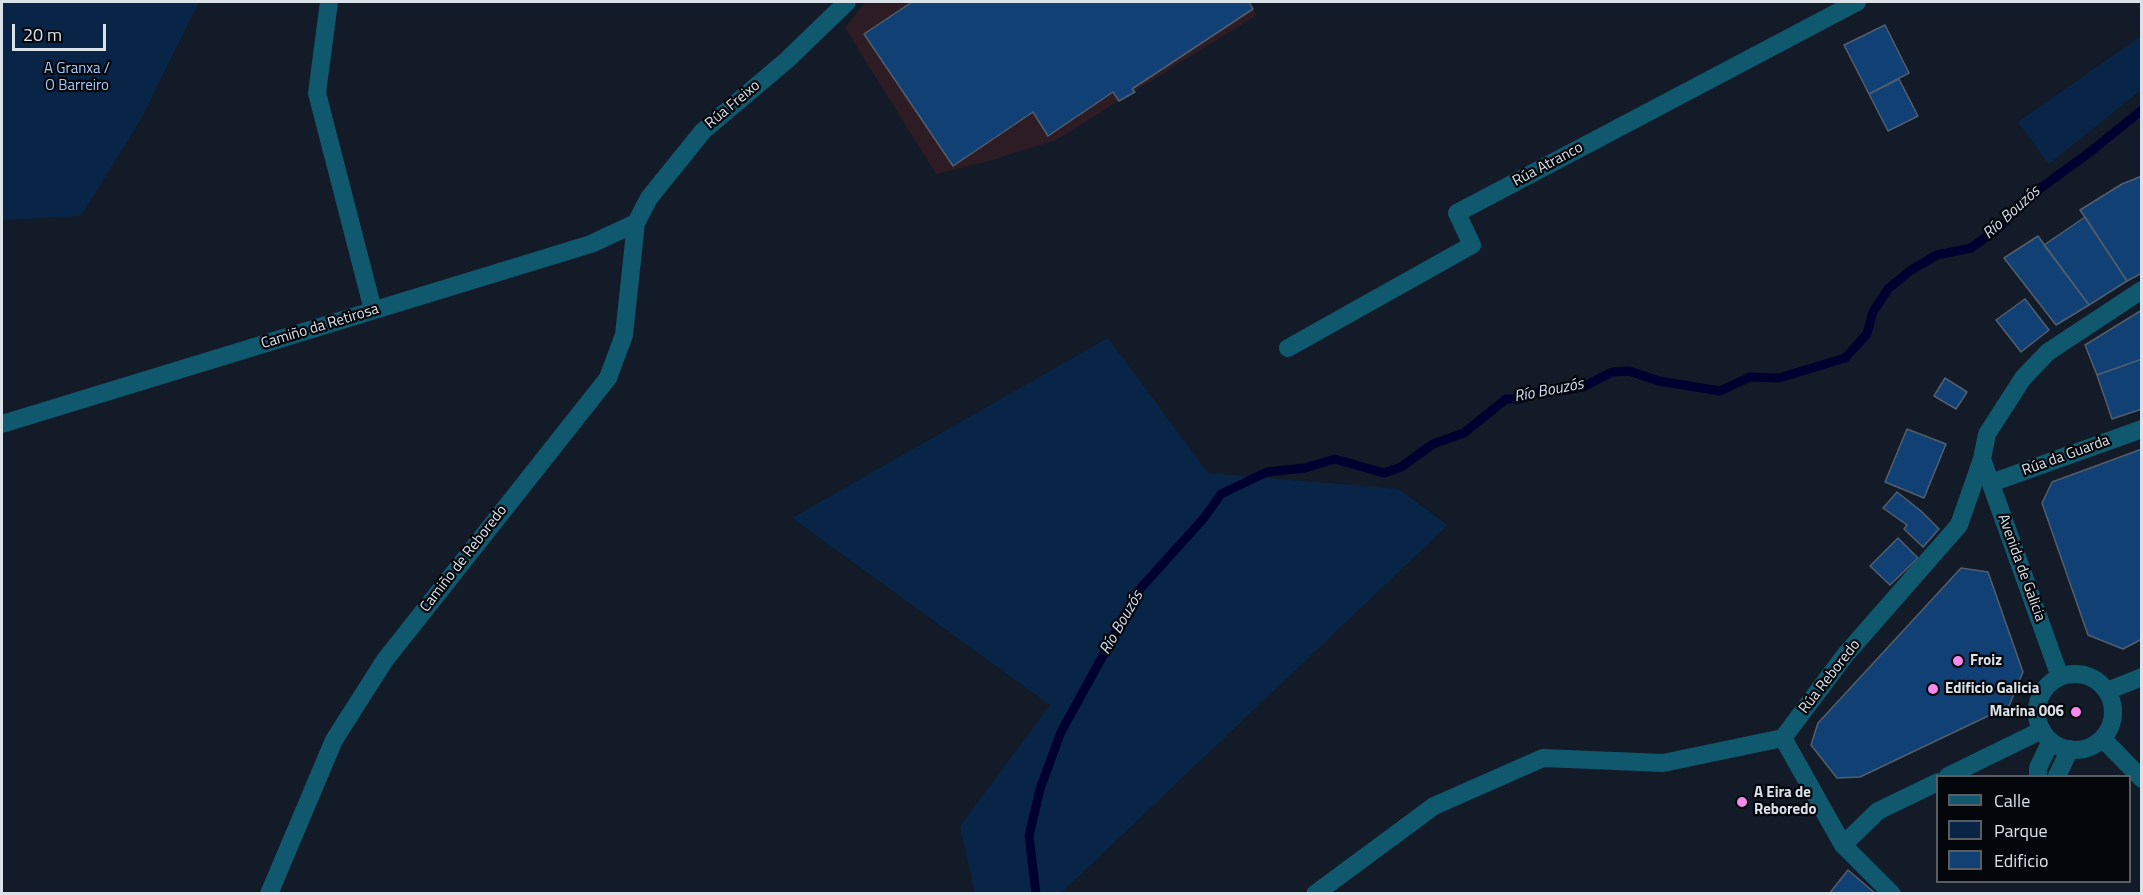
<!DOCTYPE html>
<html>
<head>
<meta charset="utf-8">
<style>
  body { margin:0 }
  #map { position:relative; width:2143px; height:895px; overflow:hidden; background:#121b27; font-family:"Titillium Web",sans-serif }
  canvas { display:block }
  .frame { position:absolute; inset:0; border:3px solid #dbe1e9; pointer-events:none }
  .legend { position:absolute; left:1936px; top:775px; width:195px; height:108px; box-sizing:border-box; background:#03060a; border:2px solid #595e63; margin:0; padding:8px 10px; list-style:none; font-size:18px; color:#dbe1e9 }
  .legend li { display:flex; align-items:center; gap:12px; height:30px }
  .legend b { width:30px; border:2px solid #595e63 }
  .scale { position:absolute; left:12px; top:24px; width:94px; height:27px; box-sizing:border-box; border:3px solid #dbe1e9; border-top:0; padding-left:8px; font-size:18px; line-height:21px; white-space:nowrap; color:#dbe1e9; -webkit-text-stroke:4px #03060a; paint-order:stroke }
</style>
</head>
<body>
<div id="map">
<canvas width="2143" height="895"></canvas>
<div class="frame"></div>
<ul class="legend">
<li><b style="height:8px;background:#10586d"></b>Calle</li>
<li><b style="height:16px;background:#082547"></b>Parque</li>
<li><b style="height:16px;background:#114075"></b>Edificio</li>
</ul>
<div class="scale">20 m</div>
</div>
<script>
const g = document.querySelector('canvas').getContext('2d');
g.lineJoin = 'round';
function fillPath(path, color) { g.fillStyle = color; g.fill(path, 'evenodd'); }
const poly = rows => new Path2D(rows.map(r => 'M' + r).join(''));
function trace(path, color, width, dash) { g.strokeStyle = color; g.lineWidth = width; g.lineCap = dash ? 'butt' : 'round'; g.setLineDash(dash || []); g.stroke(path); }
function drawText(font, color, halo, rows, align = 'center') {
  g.font = font + ' "Titillium Web",sans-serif'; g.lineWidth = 4.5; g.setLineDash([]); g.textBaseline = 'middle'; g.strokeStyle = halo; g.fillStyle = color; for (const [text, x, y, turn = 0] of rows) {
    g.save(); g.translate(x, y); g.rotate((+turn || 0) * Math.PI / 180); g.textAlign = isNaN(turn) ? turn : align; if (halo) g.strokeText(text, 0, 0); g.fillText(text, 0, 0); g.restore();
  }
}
const industrial = poly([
  [865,2,1249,2,1257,15,1056,140,989,161,936,174,845,28]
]);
const green = poly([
  [2,2,199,2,141,119,81,216,2,220],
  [2141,36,2141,90,2049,164,2018,122],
  [1108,338,1208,473,1398,489,1448,525,1061,893,975,893,960,826,1050,705,792,518]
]);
const stream = poly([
  [1036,894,1029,836,1040,789,1061,732,1139,590,1204,518,1221,494,1267,472,1305,468,1335,459,1384,473,1401,467,1433,444,1464,433,1506,399,1520,399,1545,390,1559,391,1583,387,1612,372,1629,371,1659,381,1720,391,1750,377,1779,378,1845,358,1867,334,1873,312,1888,289,1911,270,1937,255,1971,248,2000,227,2023,201,2090,152,2142,110]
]);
const building = poly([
  [912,2,1249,2,1253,9,1132,89,1135,92,1119,101,1113,92,1048,136,1033,112,953,166,864,34,912,2],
  [1885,25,1909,73,1869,94,1844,45,1885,25],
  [1899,79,1918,116,1888,131,1869,94,1899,79],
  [2142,176,2142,273,2127,281,2080,210,2122,184,2142,176],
  [2085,217,2127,281,2089,305,2044,245,2085,217],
  [2038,236,2089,305,2056,325,2004,258,2038,236],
  [2025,299,2049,330,2021,352,1996,320,2025,299],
  [2142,310,2142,359,2097,375,2085,345,2142,310],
  [2142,359,2142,409,2112,419,2097,375,2142,359],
  [1945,378,1967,392,1956,409,1934,396,1945,378],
  [1907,429,1946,444,1924,498,1885,482,1907,429],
  [2142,449,2142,639,2123,649,2088,635,2042,503,2052,482,2142,449],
  [1897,492,1921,511,1939,529,1923,547,1904,529,1907,525,1883,508,1897,492],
  [1898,538,1918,558,1890,585,1870,566,1898,538],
  [1961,568,1988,572,2023,672,2009,706,1860,777,1837,778,1811,745,1818,723,1961,568],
  [1848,870,1876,894,1829,894,1848,870]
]);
const minor = poly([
  [329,2,317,93,373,310],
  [1288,348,1472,245,1457,213,1857,2],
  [2,424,591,244,636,223],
  [1982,459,2060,677],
  [1991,483,2142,429],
  '2037 712a38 38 0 1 1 76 0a38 38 0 1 1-76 0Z',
  [2107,691,2142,677],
  [1783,738,1846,654,1959,525,1982,459,1987,434,2023,378,2048,352,2142,290],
  [1783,738,1843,845,1892,894],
  [2103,739,2142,779],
  [1948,776,2042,730],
  [2038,776,2038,768,2051,741],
  [2057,776,2070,749],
  [1843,845,1878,811,1938,782],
  [269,894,334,740,385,660,608,378,624,335,636,223,649,198,703,131,787,60,847,2],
  [1315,894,1434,806,1543,758,1663,763,1783,738]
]);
const markers = [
  [1958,661,6,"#f788ec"],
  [1933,689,6,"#f788ec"],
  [2076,712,6,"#f788ec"],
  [1742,802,6,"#f788ec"]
];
const parkNames = [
  ["A Granxa /",77,69],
  ["O Barreiro",77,86]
];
const streetNames = [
  ["Rúa Freixo",733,105,-40],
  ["Rúa Atranco",1548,165,-28],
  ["Camiño da Retirosa",320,327,-17],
  ["Rúa da Guarda",2066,456,-20],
  ["Camiño de Reboredo",464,559,-52],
  ["Avenida de Galicia",2021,568,70],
  ["Rúa Reboredo",1830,677,-52]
];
const poiNames = [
  ["Froiz",1970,661],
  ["Edificio Galicia",1945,689],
  ["Marina 006",2064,712,"right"],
  ["A Eira de",1754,793],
  ["Reboredo",1754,810]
];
const waterNames = [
  ["Río Bouzós",2012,213,-42],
  ["Río Bouzós",1549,391,-11],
  ["Río Bouzós",1122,623,-60]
];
fillPath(industrial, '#2d1c24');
fillPath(green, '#082547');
trace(stream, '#000030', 9);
fillPath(building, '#114075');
trace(building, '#535e6c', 1.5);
trace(minor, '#10586d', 18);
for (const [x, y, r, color] of markers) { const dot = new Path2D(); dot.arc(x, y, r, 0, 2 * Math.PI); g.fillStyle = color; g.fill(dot); trace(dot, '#03060a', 2); }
drawText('15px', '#a4cafc', '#03060a', parkNames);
drawText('15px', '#dbe1e9', '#03060a', streetNames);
drawText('bold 15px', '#dbe1e9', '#03060a', poiNames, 'left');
drawText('italic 16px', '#d1ddee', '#03060a', waterNames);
</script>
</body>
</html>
